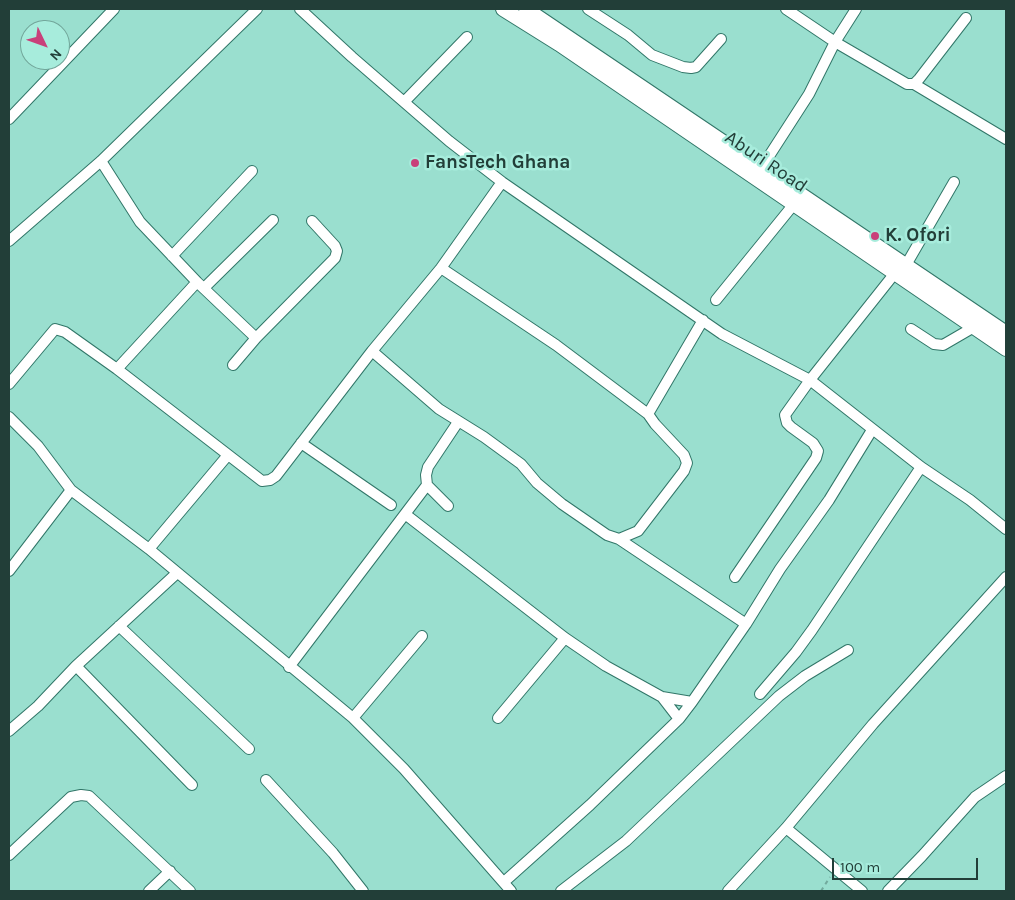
<!DOCTYPE html>
<html>
<head>
<meta charset="utf-8">
<style>
  body { margin:0 }
  #map { position:relative; width:1015px; height:900px; overflow:hidden; background:#9adfcf; font-family:Karla,sans-serif }
  canvas { display:block }
  .frame { position:absolute; inset:0; border:10px solid #223e38; pointer-events:none }
  .north { position:absolute; left:20px; top:20px; width:50px; height:50px; box-sizing:border-box; background:#a7ecdc; border:1px solid #72a69a; border-radius:50%; rotate:132deg; font-size:14px; font-weight:700; line-height:20px; text-align:center; color:#223e38 }
  .north::after { content:''; display:block; margin:auto; width:18px; height:22px; background:#c9407a; clip-path:polygon(50% 0,100% 100%,50% 72%,0 100%) }
  .scale { position:absolute; left:832px; top:858px; width:146px; height:22px; box-sizing:border-box; border:2px solid #223e38; border-top:0; padding-left:6px; font-size:15px; line-height:18px; white-space:nowrap; color:#223e38; -webkit-text-stroke:4px #a7ecdc; paint-order:stroke }
</style>
</head>
<body>
<div id="map">
<canvas width="1015" height="900"></canvas>
<div class="frame"></div>
<div class="north">N</div>
<div class="scale">100 m</div>
</div>
<script>
const g = document.querySelector('canvas').getContext('2d');
g.lineJoin = 'round';
const poly = rows => new Path2D(rows.map(r => 'M' + r).join(''));
function trace(path, color, width, dash) { g.strokeStyle = color; g.lineWidth = width; g.lineCap = dash ? 'butt' : 'round'; g.setLineDash(dash || []); g.stroke(path); }
function drawText(font, color, halo, rows, align = 'center') {
  g.font = font + ' Karla,sans-serif'; g.lineWidth = 5; g.setLineDash([]); g.textBaseline = 'middle'; g.strokeStyle = halo; g.fillStyle = color; for (const [text, x, y, turn = 0] of rows) {
    g.save(); g.translate(x, y); g.rotate((+turn || 0) * Math.PI / 180); g.textAlign = isNaN(turn) ? turn : align; if (halo) g.strokeText(text, 0, 0); g.fillText(text, 0, 0); g.restore();
  }
}
const path = poly([
  [821,891,830,877]
]);
const minor = poly([
  [300,9,352,57,449,141,502,182,722,334,810,380,921,467,970,500,1006,529],
  [588,9,628,35,652,55,683,67,691,68,696,67,721,39],
  [786,9,835,42,907,84,914,84,919,79,966,18],
  [914,84,1006,139],
  [404,102,467,37],
  [9,119,114,9],
  [101,161,140,222,197,282,256,338],
  [762,167,809,94,835,42,856,9],
  [9,241,101,161,257,9],
  [172,256,252,171],
  [906,265,954,182],
  [204,288,273,220],
  [716,300,794,204],
  [911,329,934,344,943,345,974,327],
  [372,351,439,409,484,437,521,464,537,483,562,504,607,535,619,539,638,531,684,471,687,463,684,455,655,424,648,414,556,345,441,268],
  [233,365,256,338,335,258,337,251,335,246,312,221],
  [117,369,197,282],
  [9,384,55,329,65,332,117,369,262,481,270,480,276,476,372,351,441,268,502,182],
  [648,414,703,320],
  [9,417,38,446,71,490,149,549,353,718,404,769,511,891],
  [301,443,391,505],
  [448,506,427,485,426,475,428,467,458,422],
  [405,514,565,638,606,666,662,697,692,702],
  [619,539,746,624],
  [149,549,228,455],
  [9,571,71,490],
  [735,577,816,458,818,451,813,443,791,427,787,423,785,415,810,380,895,273],
  [119,626,249,749],
  [76,666,192,785],
  [289,667,427,485],
  [760,694,796,652,812,630,921,467],
  [662,697,679,719],
  [353,718,422,636],
  [498,718,565,638],
  [9,731,38,706,76,666,177,573],
  [266,780,333,853,363,891],
  [786,828,862,891],
  [9,855,71,797,81,795,89,796,190,891],
  [504,882,590,805,679,719,692,702,746,624,780,569,829,500,872,430],
  [149,891,170,871],
  [561,891,626,841,779,696,805,676,848,650],
  [728,891,786,828,873,724,1006,577],
  [888,891,922,856,975,797,1006,776]
]);
const highway = poly([
  [503,9,559,44,1006,349],
  [526,9,1006,333]
]);
const markers = [
  [415,163,5,"#c9407a"],
  [875,236,5,"#c9407a"]
];
const streetNames = [
  ["Aburi Road",766,162,34]
];
const poiNames = [
  ["FansTech Ghana",425,163],
  ["K. Ofori",885,236]
];
trace(minor, '#317668', 12);
trace(highway, '#317668', 16);
trace(path, '#72aa9d', 2, [4, 4]);
trace(minor, '#fff', 10);
trace(highway, '#fff', 14);
for (const [x, y, r, color] of markers) { const dot = new Path2D(); dot.arc(x, y, r, 0, 2 * Math.PI); g.fillStyle = color; g.fill(dot); trace(dot, '#a7ecdc', 2); }
drawText('19px', '#223e38', '#a7ecdc', streetNames);
drawText('bold 19px', '#223e38', '#a7ecdc', poiNames, 'left');
</script>
</body>
</html>
